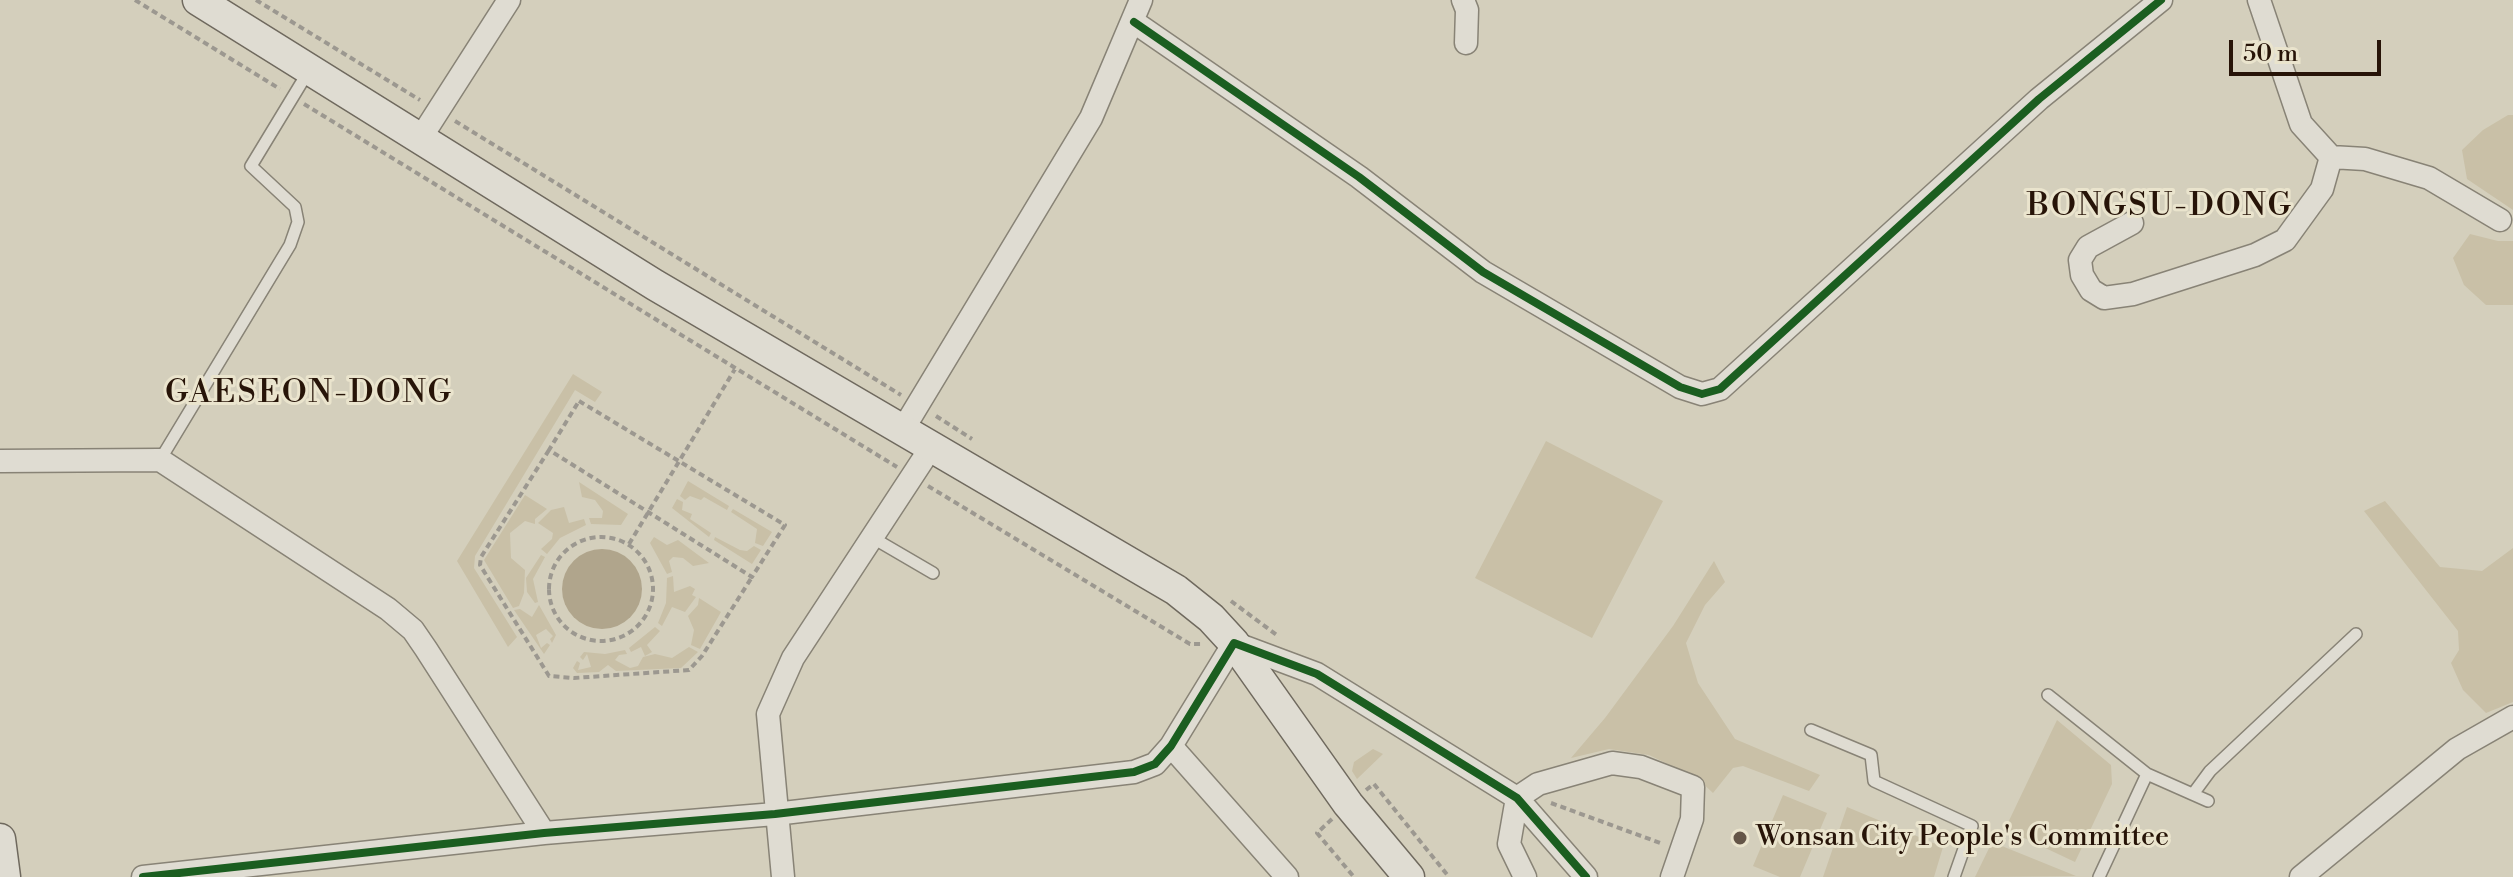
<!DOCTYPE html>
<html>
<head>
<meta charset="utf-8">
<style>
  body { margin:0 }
  #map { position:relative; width:2513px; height:877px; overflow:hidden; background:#d4cfbc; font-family:"Libre Bodoni",serif }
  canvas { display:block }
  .scale { position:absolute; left:2229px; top:40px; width:152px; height:36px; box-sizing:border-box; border:4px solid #271408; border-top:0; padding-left:10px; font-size:24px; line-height:28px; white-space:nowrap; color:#271408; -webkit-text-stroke:6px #eae4cd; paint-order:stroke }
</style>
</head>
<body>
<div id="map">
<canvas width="2513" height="877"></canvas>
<div class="scale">50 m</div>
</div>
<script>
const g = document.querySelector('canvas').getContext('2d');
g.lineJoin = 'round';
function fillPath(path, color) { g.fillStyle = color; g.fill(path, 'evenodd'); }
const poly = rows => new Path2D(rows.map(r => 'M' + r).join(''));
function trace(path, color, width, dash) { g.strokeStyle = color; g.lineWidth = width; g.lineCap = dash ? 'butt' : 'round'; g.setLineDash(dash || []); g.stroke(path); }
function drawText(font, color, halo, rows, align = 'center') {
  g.font = font + ' "Libre Bodoni",serif'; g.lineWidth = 6; g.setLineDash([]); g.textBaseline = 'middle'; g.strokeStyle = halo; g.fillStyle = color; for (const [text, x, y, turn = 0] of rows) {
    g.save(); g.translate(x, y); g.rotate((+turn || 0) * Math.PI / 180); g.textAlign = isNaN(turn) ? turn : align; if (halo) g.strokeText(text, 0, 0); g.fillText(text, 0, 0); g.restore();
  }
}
const green = poly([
  [2508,115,2513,115,2513,210,2467,179,2462,150,2483,130],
  [2470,234,2498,241,2513,241,2513,305,2486,305,2464,285,2453,258],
  [573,374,602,392,595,402,575,390,475,556,474,568,517,637,508,647,457,561],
  [1546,441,1663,501,1592,638,1475,578],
  [688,481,729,506,727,510,704,497,701,500,690,496,685,500,680,496],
  [579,482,628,514,621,525,591,524,589,518,602,518,603,511,595,500,582,497],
  [525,495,547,509,535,519,535,524,525,521,510,533,511,558,525,570,524,593,519,606,513,608,484,560],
  [677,499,683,502,682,510,692,514,690,519,711,533,709,537,672,508],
  [2385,501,2440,567,2482,571,2513,548,2513,702,2486,713,2463,690,2451,663,2459,650,2458,631,2364,511],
  [564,507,569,523,584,519,586,525,560,538,547,554,541,549,552,539,553,533,538,523,551,510],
  [733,509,772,532,763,546,755,543,757,529,731,512],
  [654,537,667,545,678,540,709,563,693,566,683,558,673,557,669,561,672,572,667,574,650,543],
  [715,537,740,550,747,551,754,546,761,550,752,564,714,540],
  [541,555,545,557,533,579,538,602,535,603,527,592,526,578],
  [1714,561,1725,582,1705,605,1686,643,1698,683,1735,739,1820,775,1809,791,1743,766,1733,768,1713,793,1697,778,1649,755,1609,749,1571,758,1605,718,1673,626],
  [673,576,674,592,690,586,695,589,692,595,696,597,685,612,672,607,662,626,658,623,666,603,667,578],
  [699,598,721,612,700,649,691,645,694,630,688,616,698,605],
  [539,605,556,635,552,643,550,639,553,636,546,629,536,635,541,648,547,643,550,645,544,654,514,610,520,609,532,617],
  [655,627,660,631,647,645,652,652,645,656,641,647,631,652,629,648],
  [689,647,698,652,681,668,616,671,608,665,599,672,577,673,573,668,577,661,580,663,578,670,591,667,587,654,583,660,580,657,584,652,605,654,625,650,627,654,619,655,615,660,630,668,638,666,643,657,655,654,672,658],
  [2057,720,2111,765,2112,784,2075,862,2005,829],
  [1373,749,1383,754,1357,779,1352,771,1354,762],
  [1783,795,1827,813,1800,877,1780,877,1753,866],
  [1847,807,1943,847,1934,877,1823,877],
  [1992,842,2076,876,1975,877]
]);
const water = poly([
  '562 589a40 40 0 1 1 80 0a40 40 0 1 1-80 0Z'
]);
const path = poly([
  [135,0,280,89],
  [256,0,420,100],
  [304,104,897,467],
  [455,121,901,395],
  [579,401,785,525,752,577,549,450,579,401],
  [936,416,972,439],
  [549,450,481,557,480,565,549,676,574,678,689,670,702,656,752,577],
  [928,486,1190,644,1204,644],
  '549 589a52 52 0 1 1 104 0a52 52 0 1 1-104 0Z',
  [629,544,735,369],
  [1231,601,1278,636],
  [1366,790,1374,784,1449,877],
  [1551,803,1663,844],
  [1332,819,1317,833,1354,877]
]);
const lane = poly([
  [160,460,290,245,298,222,295,207,251,166,308,72],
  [873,538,933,573],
  [2048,695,2147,774,2208,801],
  [1811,730,1871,755,1874,781,1972,826,1954,877],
  [2193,794,2210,771,2356,634],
  [2099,877,2147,774]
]);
const street = poly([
  [1463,0,1467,10,1466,43],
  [2259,0,2301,124,2331,157,2365,159,2429,178,2500,220],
  [1134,22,1359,177,1483,272,1680,387,1702,394,1720,389,2039,99,2161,0],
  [420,139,509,0],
  [2132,223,2088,247,2080,260,2082,275,2091,290,2104,298,2133,294,2255,255,2285,240,2322,189,2331,157],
  [902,431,1091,118,1141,0],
  [0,461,160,460,388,609,413,630,426,649,544,833],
  [1171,746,1287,877],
  [143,877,544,833,775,814,1134,772,1155,764,1171,746,1234,643,1317,674,1517,798,1586,877],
  [783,877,768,714,793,658,930,449],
  [1525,877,1509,844,1517,798,1538,784,1612,763,1641,767,1693,787,1692,819,1672,877],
  [2301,877,2457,749,2513,717]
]);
const secondary = poly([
  [198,0,655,285,1176,590,1211,618,1234,643,1348,804,1409,877],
  [0,839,5,877]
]);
const cycleway = poly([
  [1134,22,1359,177,1483,272,1680,387,1702,394,1720,389,2039,99,2161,0],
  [143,877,544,833,775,814,1134,772,1155,764,1171,746,1234,643,1317,674,1517,798,1586,877]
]);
const markers = [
  [1740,838,8,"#645547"]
];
const poiNames = [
  ["Wonsan City People's Committee",1756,838]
];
const quarterNames = [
  ["BONGSU-DONG",2160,207],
  ["GAESEON-DONG",309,394]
];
fillPath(green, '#c9c0a7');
fillPath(water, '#b0a58c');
trace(lane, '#888376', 14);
trace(street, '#888376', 25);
trace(secondary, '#6f695e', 33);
trace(path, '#9c9890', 4, [6, 4]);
trace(lane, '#dfdcd2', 11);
trace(street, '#dfdcd2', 22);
trace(secondary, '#dfdcd2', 30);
trace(cycleway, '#1b5e20', 8);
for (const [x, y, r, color] of markers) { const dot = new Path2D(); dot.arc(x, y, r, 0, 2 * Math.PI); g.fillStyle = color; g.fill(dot); trace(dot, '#eae4cd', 3); }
drawText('28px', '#271408', '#eae4cd', poiNames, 'left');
g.letterSpacing = '2px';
drawText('32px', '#271408', '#eae4cd', quarterNames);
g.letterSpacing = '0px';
</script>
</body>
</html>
